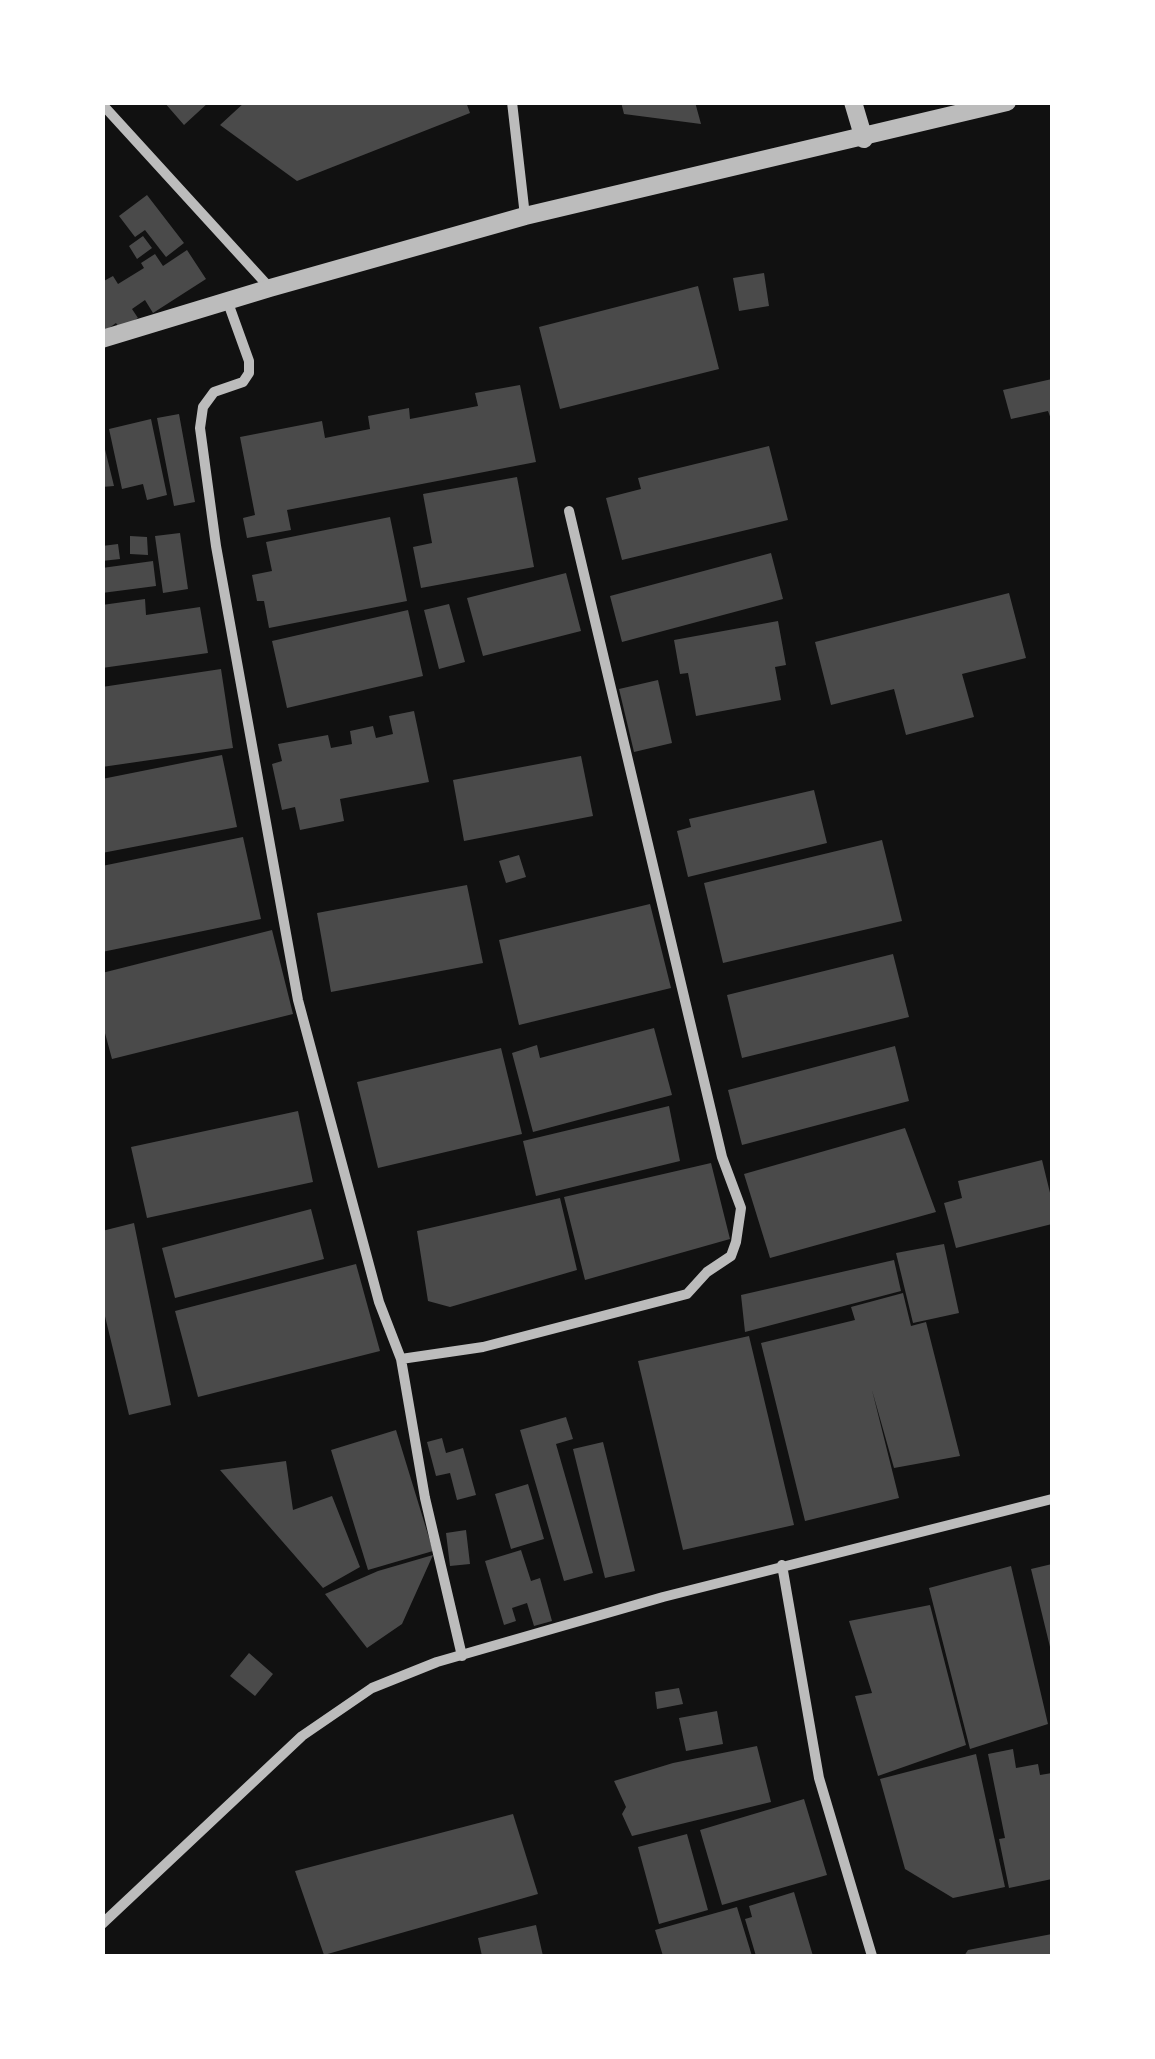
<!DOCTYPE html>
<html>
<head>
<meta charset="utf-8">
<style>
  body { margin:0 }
  #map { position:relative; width:1155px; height:2059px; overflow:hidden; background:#111; font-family:Signika,sans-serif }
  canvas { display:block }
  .frame { position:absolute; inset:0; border:105px solid #fff; pointer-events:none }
</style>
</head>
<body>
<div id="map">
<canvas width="1155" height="2059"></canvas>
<div class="frame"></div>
</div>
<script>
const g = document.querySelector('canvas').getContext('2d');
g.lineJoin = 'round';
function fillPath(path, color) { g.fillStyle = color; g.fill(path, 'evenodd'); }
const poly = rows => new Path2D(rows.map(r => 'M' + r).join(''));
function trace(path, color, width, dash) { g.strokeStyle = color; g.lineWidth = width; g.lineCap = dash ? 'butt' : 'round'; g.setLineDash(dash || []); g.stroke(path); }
const building = poly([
  [164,102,209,102,184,125],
  [245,102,466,102,470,113,297,181,220,125],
  [621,102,695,102,701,124,624,114],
  [147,195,184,243,166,257,145,230,135,237,119,216],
  [143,236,152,248,137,259,129,246],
  [187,250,206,279,153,313,145,300,132,309,138,318,120,329,116,323,105,331,102,282,113,276,118,284,144,268,141,263,155,254,163,266],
  [764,273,769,306,739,311,733,278],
  [698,286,719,369,560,409,539,327],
  [1052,379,1052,422,1048,411,1011,419,1003,390],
  [520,385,536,462,287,510,291,530,247,538,243,518,255,515,240,437,322,421,325,438,370,429,368,416,409,408,410,419,478,406,475,393],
  [179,414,195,502,174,506,157,418],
  [151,419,167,495,147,500,143,484,122,489,109,429],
  [102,437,114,486,102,487],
  [769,446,788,520,622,560,606,498,641,489,638,478],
  [517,477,534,567,421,588,413,547,432,543,423,494],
  [390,517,407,601,269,628,264,601,257,601,252,575,272,571,266,542],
  [180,533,188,589,163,593,155,536],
  [130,536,147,537,148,555,130,554],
  [118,544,120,559,102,561,102,546],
  [771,553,783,599,622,642,610,596],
  [153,561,156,586,102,593,102,568],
  [566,573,581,631,483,656,467,598],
  [1009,593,1026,658,962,674,974,717,906,735,894,689,831,705,815,642],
  [145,599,146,615,200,607,208,653,102,668,102,605],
  [449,604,465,662,439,669,424,610],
  [408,610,423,676,287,708,272,641],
  [778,621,786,665,775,667,781,700,696,716,688,673,680,674,674,640],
  [221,669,233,748,102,767,102,687],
  [658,680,672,743,634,752,619,689],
  [414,711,429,782,340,799,344,821,300,830,295,807,282,810,272,764,282,761,278,744,328,735,331,748,352,744,350,731,373,726,376,738,393,734,389,716],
  [222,755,237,827,102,853,102,779],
  [581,756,593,816,464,841,453,780],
  [814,790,827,843,688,877,677,831,691,827,689,819],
  [243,837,261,919,102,952,102,866],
  [882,840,902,921,723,963,704,883],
  [519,855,526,877,506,883,499,861],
  [467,885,483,963,331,992,317,913],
  [650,904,671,988,519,1025,499,940],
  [272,930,293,1014,112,1059,102,1022,102,973],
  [893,954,909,1017,742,1058,727,995],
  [654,1028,672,1095,533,1132,512,1053,537,1045,540,1058],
  [895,1046,909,1101,742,1145,728,1090],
  [501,1048,522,1134,378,1168,357,1082],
  [669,1106,680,1161,536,1196,523,1141],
  [298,1111,313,1182,147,1218,131,1147],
  [905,1128,936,1212,770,1258,744,1174],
  [1042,1160,1052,1201,1052,1224,956,1248,944,1203,962,1198,958,1181],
  [711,1163,730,1239,585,1280,564,1197],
  [560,1198,577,1270,450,1307,428,1301,417,1231],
  [311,1209,324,1259,175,1298,162,1248],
  [134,1223,171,1405,129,1415,102,1304,102,1231],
  [944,1244,959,1313,913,1323,896,1253],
  [894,1260,901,1291,745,1332,741,1295],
  [356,1264,380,1351,198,1397,175,1311],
  [903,1293,911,1326,926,1322,960,1456,894,1468,872,1390,899,1498,805,1521,761,1343,855,1320,851,1307],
  [749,1336,794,1525,683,1550,638,1361],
  [566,1417,573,1439,556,1444,593,1573,564,1581,520,1430],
  [396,1430,433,1551,368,1570,331,1450],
  [442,1438,446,1453,463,1448,476,1495,457,1500,450,1473,436,1476,427,1442],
  [603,1442,635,1571,605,1578,573,1449],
  [286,1461,293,1510,332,1496,360,1567,323,1588,220,1470],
  [528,1484,544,1539,511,1549,495,1494],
  [466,1530,470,1564,450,1566,446,1533],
  [521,1550,531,1581,540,1578,552,1621,534,1626,527,1603,512,1608,516,1621,504,1625,485,1561],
  [433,1555,402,1624,367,1648,325,1594,378,1571],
  [1052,1564,1052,1650,1051,1651,1031,1569],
  [1011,1566,1048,1724,970,1749,929,1588],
  [930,1605,966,1745,878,1776,855,1696,872,1693,849,1621],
  [249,1653,273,1674,255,1696,230,1676],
  [679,1688,683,1704,657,1709,655,1692],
  [717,1711,723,1744,686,1751,679,1718],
  [757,1746,771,1802,632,1836,622,1814,626,1807,614,1781,673,1763],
  [1013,1749,1016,1768,1038,1764,1040,1775,1052,1773,1052,1879,1009,1888,999,1839,1005,1838,988,1754],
  [976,1754,1005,1887,953,1898,905,1869,880,1779],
  [804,1799,827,1875,722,1905,700,1830],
  [513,1814,538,1894,324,1955,295,1871],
  [687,1834,708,1910,659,1924,638,1847],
  [794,1892,813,1956,756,1956,745,1919,752,1917,749,1906],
  [737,1907,752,1956,663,1956,655,1930],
  [536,1925,543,1956,482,1956,478,1938],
  [1052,1934,1052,1956,964,1956,968,1950]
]);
const minor = poly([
  [512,102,525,216],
  [102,104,270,288],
  [227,300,249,361,249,373,243,382,214,392,203,407,200,428,216,546,298,1000,379,1302,401,1359,483,1347,687,1294,707,1272,731,1256,736,1242,741,1208,722,1157,569,511],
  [401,1359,425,1498,462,1656],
  [782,1565,819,1778,872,1956],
  [102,1924,302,1736,372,1688,437,1662,663,1597,1052,1499]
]);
const tertiary = poly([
  [853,102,864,139],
  [102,339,270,288,525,216,1007,102]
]);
fillPath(building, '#4a4a4a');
trace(minor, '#bcbcbc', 10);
trace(tertiary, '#bcbcbc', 18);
</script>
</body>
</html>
